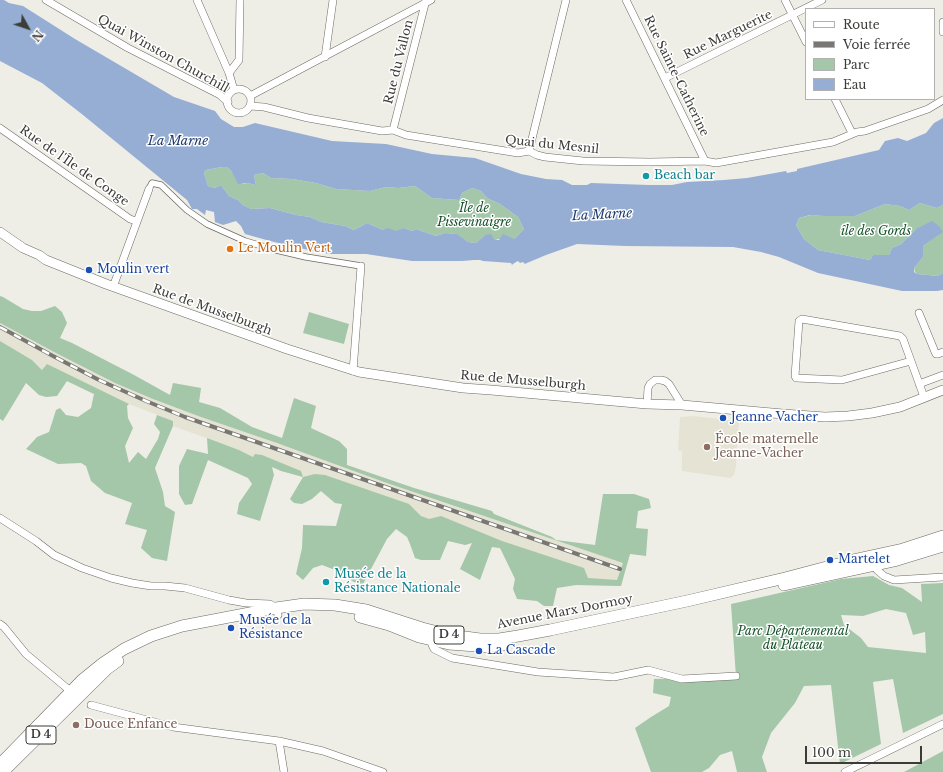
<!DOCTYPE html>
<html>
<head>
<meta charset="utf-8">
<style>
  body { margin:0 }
  #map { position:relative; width:943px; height:772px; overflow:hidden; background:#efeee6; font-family:"Libre Baskerville",serif }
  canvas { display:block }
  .legend { position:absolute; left:805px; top:8px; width:130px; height:92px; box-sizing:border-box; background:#fff; border:1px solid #b1b1af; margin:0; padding:5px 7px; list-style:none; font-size:12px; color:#3b3b38 }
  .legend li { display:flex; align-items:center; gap:8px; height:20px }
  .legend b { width:20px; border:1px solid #b1b1af }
  .north { position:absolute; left:8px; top:8px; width:40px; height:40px; -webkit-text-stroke:3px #fff; paint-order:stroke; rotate:130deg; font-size:11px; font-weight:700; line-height:16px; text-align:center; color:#3b3b38 }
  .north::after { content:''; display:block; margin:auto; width:14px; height:18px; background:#3b3b38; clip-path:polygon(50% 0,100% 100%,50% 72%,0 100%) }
  .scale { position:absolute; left:805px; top:746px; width:117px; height:18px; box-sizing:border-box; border:2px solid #3b3b38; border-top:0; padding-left:5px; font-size:12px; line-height:14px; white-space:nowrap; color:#3b3b38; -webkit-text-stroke:3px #fff; paint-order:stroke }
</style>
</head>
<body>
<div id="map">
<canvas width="943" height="772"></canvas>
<ul class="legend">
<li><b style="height:5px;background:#fff"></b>Route</li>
<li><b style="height:5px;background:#787773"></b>Voie ferrée</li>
<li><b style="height:11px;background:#a4c7aa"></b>Parc</li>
<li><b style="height:11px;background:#96add4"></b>Eau</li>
</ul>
<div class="north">N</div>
<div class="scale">100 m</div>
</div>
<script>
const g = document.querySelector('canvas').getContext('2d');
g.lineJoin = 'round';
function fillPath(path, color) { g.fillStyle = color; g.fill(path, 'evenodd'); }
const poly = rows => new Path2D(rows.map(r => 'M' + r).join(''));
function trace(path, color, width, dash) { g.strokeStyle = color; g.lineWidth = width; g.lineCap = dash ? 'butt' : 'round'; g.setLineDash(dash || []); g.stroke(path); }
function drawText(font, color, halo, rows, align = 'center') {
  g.font = font + ' "Libre Baskerville",serif'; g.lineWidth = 3; g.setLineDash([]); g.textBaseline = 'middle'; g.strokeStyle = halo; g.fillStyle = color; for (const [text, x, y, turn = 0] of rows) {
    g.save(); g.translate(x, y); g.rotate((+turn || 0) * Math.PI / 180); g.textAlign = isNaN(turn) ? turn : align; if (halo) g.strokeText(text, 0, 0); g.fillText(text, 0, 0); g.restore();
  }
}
const built = poly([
  [0,306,42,331,72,343,134,375,170,395,173,383,201,388,199,402,220,408,252,427,314,450,332,460,414,488,492,511,494,514,552,537,556,540,595,545,630,554,621,586,576,585,556,588,531,555,472,543,465,545,381,511,335,503,303,477,281,471,239,450,173,426,173,421,129,404,127,406,117,405,42,370,32,360,0,341],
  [693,416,739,421,738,436,733,438,733,443,737,443,736,467,734,475,732,477,730,478,682,471,682,451,678,450,680,417]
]);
const green = poly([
  [222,167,227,167,232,172,243,184,247,183,256,185,254,175,263,173,271,178,292,179,316,183,336,189,370,191,386,187,398,188,415,186,432,198,459,200,462,193,472,188,481,191,487,198,500,204,518,217,524,229,514,239,494,239,485,235,476,243,468,242,456,234,445,233,436,236,416,229,412,231,404,228,396,232,383,230,367,223,354,230,345,226,321,222,310,217,296,215,270,208,251,209,243,205,238,200,229,196,221,185,215,188,208,186,204,173,206,170],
  [920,203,937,208,943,205,943,273,938,276,917,274,915,272,914,268,923,257,923,246,942,232,916,229,901,244,892,248,889,255,873,255,870,260,818,250,804,239,796,225,799,218,811,215,824,216,855,216,885,204,900,206,909,210],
  [0,296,3,297,23,309,32,311,41,311,55,306,62,312,67,323,60,338,72,343,134,375,170,395,173,383,201,388,199,402,220,408,252,427,282,438,294,398,316,406,311,428,339,441,347,449,347,465,414,488,492,511,494,514,552,537,556,540,595,545,603,494,634,494,649,499,651,508,638,511,636,528,648,529,646,556,630,554,621,586,576,585,557,588,553,606,544,606,537,601,517,599,513,589,515,579,500,548,492,547,480,580,460,569,472,543,465,545,448,541,440,560,421,560,415,558,410,544,407,537,396,529,387,539,363,584,354,582,335,570,322,565,313,568,303,580,296,574,302,548,303,525,336,526,342,504,335,503,321,491,312,499,302,504,294,503,290,499,303,477,281,471,272,467,274,475,260,521,237,514,239,503,252,484,248,478,208,460,192,504,185,505,179,494,179,466,187,449,208,454,207,438,239,450,253,457,255,454,262,455,301,471,303,477,315,474,325,475,409,504,421,516,429,519,441,516,502,541,584,568,588,578,617,580,623,563,384,482,277,443,201,417,153,399,115,383,56,353,0,323],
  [309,312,349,324,344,344,303,333],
  [0,341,32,360,42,370,47,364,129,404,127,406,128,418,133,428,125,446,129,463,138,452,146,459,158,439,160,432,154,424,157,415,173,421,173,426,155,468,163,492,165,506,175,512,167,561,152,558,141,548,147,530,125,524,132,503,105,493,91,481,86,466,81,463,58,464,26,449,37,437,49,432,56,410,60,408,66,415,78,417,91,408,94,394,67,381,57,396,46,397,39,395,26,383,3,421,0,419],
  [873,576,889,585,902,588,922,602,921,584,943,583,943,714,903,733,893,679,873,682,881,744,840,764,831,685,804,686,795,703,771,733,762,757,767,772,737,772,732,751,720,755,709,768,702,772,651,772,635,728,651,717,669,706,671,697,653,693,654,679,736,677,731,604,841,579],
  [886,609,906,613,913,635,925,632,926,653,868,647,861,638,844,625,841,615,863,616],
  [943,751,943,772,904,772]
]);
const water = poly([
  [0,0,4,0,9,3,23,6,75,39,174,97,215,111,221,119,234,127,243,127,255,123,332,141,386,144,432,154,475,158,521,174,546,179,562,180,572,185,587,185,591,183,649,185,672,185,687,182,724,180,747,178,786,171,787,173,797,171,797,169,879,150,885,141,898,138,907,141,926,133,934,123,943,118,943,205,937,208,920,203,909,210,900,206,885,204,855,216,824,216,810,215,799,218,796,225,804,239,818,250,870,260,873,255,889,255,892,248,901,244,916,229,932,221,939,226,943,232,923,246,923,257,914,268,914,272,917,274,938,276,943,273,943,290,937,291,902,291,818,273,779,257,761,252,733,247,625,246,577,244,546,255,527,263,525,264,523,262,520,263,518,261,516,262,513,264,512,265,511,263,483,261,480,260,474,260,462,261,412,261,366,254,331,254,317,252,270,241,245,234,241,226,236,221,223,225,215,222,214,212,206,210,205,215,197,209,192,209,187,200,83,115,42,83,0,61],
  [222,167,227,167,232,172,238,184,247,183,256,185,254,175,263,173,271,178,292,179,316,183,336,189,370,191,386,187,398,188,415,186,432,198,459,200,462,193,472,188,481,191,487,198,500,204,518,217,524,229,514,239,503,234,499,240,494,239,491,234,485,235,476,243,468,242,457,234,445,233,436,236,416,229,412,231,404,228,396,231,388,228,383,230,367,223,354,230,345,226,321,222,310,217,296,215,270,208,251,209,243,205,238,200,229,196,221,185,215,188,208,186,204,173,206,170]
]);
const pedestrian = poly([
  [149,189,152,183,161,185,187,210,207,224,245,241,272,249,306,257,361,266]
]);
const minor = poly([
  [46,0,128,48,220,95,228,102],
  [197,0,229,73,234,90],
  [626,0,705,161],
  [785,0,806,42],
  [943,22,943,32],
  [325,57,333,0],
  [229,73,239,60,240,0],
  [665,78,822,0],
  '227 101a12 12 0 1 1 24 0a12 12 0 1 1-24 0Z',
  [250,96,431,0],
  [835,99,852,133],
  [250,106,264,107,308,118,382,131,393,130,406,135,518,153,529,151,537,155,545,157,583,161,650,162,705,161,716,163,833,142,857,132,865,131,928,109,943,100],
  [0,128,130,219,136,221],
  [393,130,426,0],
  [529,151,566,0],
  [113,287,149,189],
  [919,313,935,352,936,354,938,354,943,352],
  [911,361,842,380,796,378,795,376,799,321,802,319,900,336,903,339,911,361,924,397],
  [353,371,361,266],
  [919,384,943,375],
  [647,404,648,388,650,384,655,380,661,380,665,381,669,384,682,405],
  [0,518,36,541,54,555,82,568,111,578,132,583,151,586,165,586,185,588,229,600,246,603,270,604,276,608,278,615],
  [873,562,877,570,884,576,894,580,943,577],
  [0,624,4,627,26,654,74,694],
  [433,637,432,645,434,649,452,658,538,672,614,677,648,670,682,679,736,676],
  [91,705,173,727,279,741,323,751,383,772],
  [279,741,284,772],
  [845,772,943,724]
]);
const tertiary = poly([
  [0,232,23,248,39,255,46,260,106,284,287,349,359,372,463,388,491,390,647,404,682,405,783,414,825,417,848,416,872,413,900,407,943,390]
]);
const primary = poly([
  [784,585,894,561,943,546],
  [360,617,389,625,419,637,449,644,476,646,487,647,503,645],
  [0,764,82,680,103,663,124,649,151,636,182,626,276,608,304,604,335,605,366,610,422,628,450,635,480,639,499,639,518,636,550,630,687,601,785,578,857,559,903,549,943,536],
  [3,772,107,669,118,661]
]);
const rail = poly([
  [0,327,53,356,99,380,146,401,185,417,620,569]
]);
const markers = [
  [646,176,4,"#0f9aa8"],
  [230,249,4,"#e8710a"],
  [89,270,4,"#1a4fb4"],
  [723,418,4,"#1a4fb4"],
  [707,447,4,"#8d6e63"],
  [830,560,4,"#1a4fb4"],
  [326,582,4,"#0f9aa8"],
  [231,628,4,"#1a4fb4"],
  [479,651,4,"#1a4fb4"],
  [76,725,4,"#8d6e63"]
];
const shields = [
  [449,635,30],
  [41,735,30]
];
const shieldNames = [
  ["D 4",449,635],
  ["D 4",41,735]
];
const streetNames = [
  ["Rue Marguerite",728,35,-26],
  ["Quai Winston Churchill",163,54,29],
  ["Rue du Vallon",399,62,-76],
  ["Rue Sainte-Catherine",676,76,64],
  ["Quai du Mesnil",552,145,6],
  ["Rue de l'Île de Conge",74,166,35],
  ["Rue de Musselburgh",212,310,20],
  ["Rue de Musselburgh",523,381,5],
  ["Avenue Marx Dormoy",565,612,-11]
];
const cultureNames = [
  ["Beach bar",654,176],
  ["Musée de la",334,575],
  ["Résistance Nationale",334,589]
];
const parkNames = [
  ["Île de",474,209],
  ["Pissevinaigre",474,223],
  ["île des Gords",876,232],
  ["Parc Départemental",793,632],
  ["du Plateau",793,646]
];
const foodNames = [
  ["Le Moulin Vert",238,249]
];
const transitNames = [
  ["Moulin vert",97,270],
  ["Jeanne Vacher",731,418],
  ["Martelet",838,560],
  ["Musée de la",239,621],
  ["Résistance",239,635],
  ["La Cascade",487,651]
];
const educationNames = [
  ["École maternelle",715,440],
  ["Jeanne-Vacher",715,454],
  ["Douce Enfance",84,725]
];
const waterNames = [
  ["La Marne",178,141],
  ["La Marne",602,215,-3]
];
fillPath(built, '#e5e3d3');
fillPath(green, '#a4c7aa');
fillPath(water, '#96add4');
trace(pedestrian, '#6b6a63', 7);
trace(minor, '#6b6a63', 8);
trace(tertiary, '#6b6a63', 10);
trace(primary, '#6b6a63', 12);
trace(pedestrian, '#fff', 5.5);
trace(minor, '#fff', 7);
trace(tertiary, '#fff', 9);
trace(primary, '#fff', 11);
trace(rail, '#787773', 4);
trace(rail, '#fff', 2.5, [8]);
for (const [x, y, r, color] of markers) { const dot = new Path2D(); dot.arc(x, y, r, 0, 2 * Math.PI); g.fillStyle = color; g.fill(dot); trace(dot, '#fff', 1.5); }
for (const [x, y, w] of shields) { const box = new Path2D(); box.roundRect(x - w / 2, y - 9, w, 18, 3); g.fillStyle = '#fff'; g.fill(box); trace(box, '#3b3b38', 1); }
drawText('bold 11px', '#3b3b38', null, shieldNames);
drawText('12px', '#3b3b38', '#fff', streetNames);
drawText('12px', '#0d838f', '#fff', cultureNames, 'left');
drawText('italic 12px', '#155129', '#fff', parkNames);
drawText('12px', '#c56008', '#fff', foodNames, 'left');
drawText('12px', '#164399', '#fff', transitNames, 'left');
drawText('12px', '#785e54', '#fff', educationNames, 'left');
drawText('italic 13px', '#1f3b6c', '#fff', waterNames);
</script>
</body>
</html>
